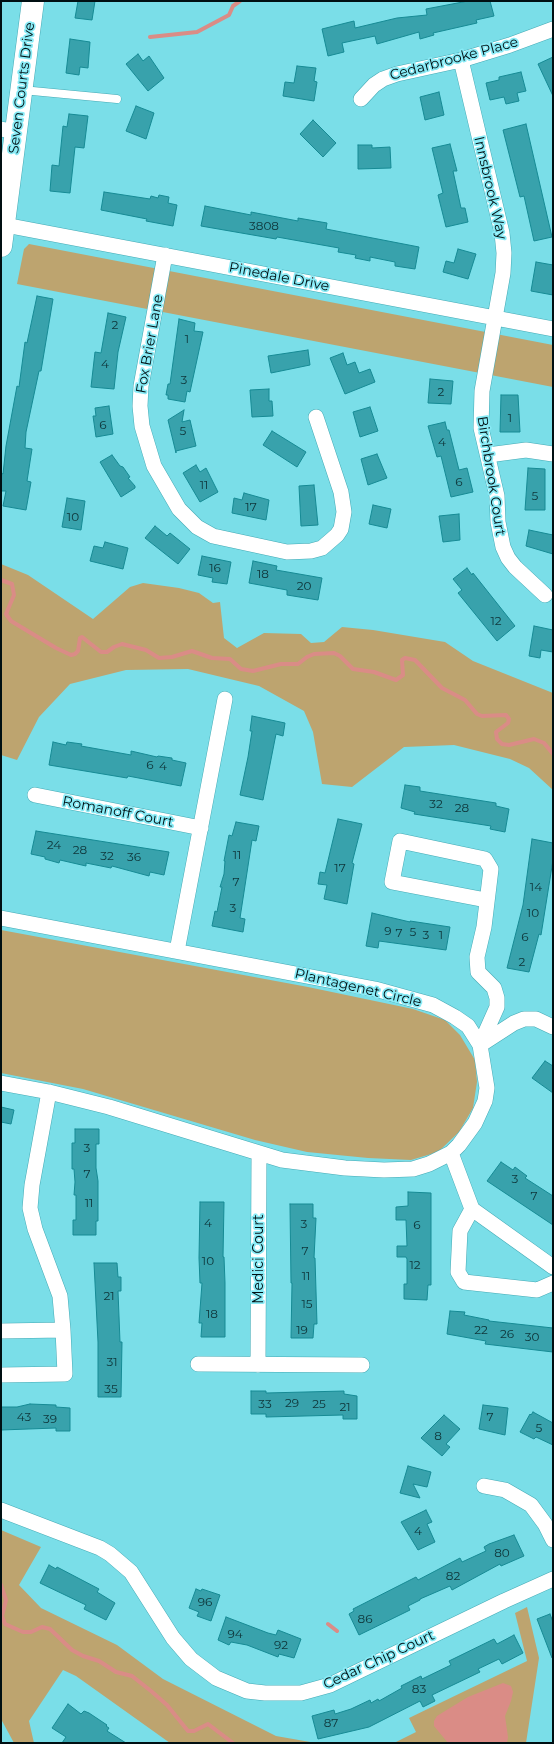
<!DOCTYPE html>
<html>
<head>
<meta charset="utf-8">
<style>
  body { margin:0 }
  #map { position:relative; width:554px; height:1744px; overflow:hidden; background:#7adee8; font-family:Montserrat,sans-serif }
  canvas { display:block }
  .frame { position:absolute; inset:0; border:2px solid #000f12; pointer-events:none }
</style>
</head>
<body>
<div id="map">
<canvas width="554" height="1744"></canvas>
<div class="frame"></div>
</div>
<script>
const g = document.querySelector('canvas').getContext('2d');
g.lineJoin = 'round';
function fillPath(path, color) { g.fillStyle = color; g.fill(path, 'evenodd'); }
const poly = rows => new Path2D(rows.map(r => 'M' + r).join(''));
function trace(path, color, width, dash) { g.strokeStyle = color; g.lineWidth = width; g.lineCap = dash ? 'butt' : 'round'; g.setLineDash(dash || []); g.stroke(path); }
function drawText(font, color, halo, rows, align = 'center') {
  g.font = font + ' Montserrat,sans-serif'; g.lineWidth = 3.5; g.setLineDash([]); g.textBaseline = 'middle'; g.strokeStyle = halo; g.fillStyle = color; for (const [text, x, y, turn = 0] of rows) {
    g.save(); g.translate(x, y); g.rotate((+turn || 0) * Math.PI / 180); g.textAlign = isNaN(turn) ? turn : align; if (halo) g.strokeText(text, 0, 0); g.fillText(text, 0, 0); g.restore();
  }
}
const green = poly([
  [29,244,553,345,553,387,17,284,24,249],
  [1,564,28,575,93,619,130,587,143,583,179,588,199,593,213,603,220,602,224,638,237,648,264,633,301,634,311,643,324,642,342,627,373,630,445,642,473,661,553,693,553,790,529,768,510,759,454,745,404,747,352,787,322,784,313,732,304,711,259,686,188,669,126,670,70,684,39,717,17,760,1,755],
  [1,930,308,987,413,1009,445,1020,460,1035,475,1060,477,1082,473,1108,459,1132,438,1152,411,1160,368,1158,307,1152,255,1140,83,1089,1,1073],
  [1,1530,41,1547,19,1585,41,1608,117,1645,163,1679,276,1736,316,1743,170,1743,76,1676,63,1670,29,1721,34,1743,14,1743,1,1719],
  [527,1607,539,1658,526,1743,394,1743,416,1732,409,1718,527,1661,515,1613]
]);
const water = poly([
  [503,1683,511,1686,513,1692,511,1701,505,1716,508,1737,507,1743,448,1743,434,1726,434,1721,437,1716,445,1711,468,1697]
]);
const stream = poly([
  [150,37,197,32,229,15,233,6,240,1],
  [1,580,12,584,14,595,6,614,11,621,56,648,71,655,75,654,78,651,80,638,82,637,101,652,107,652,114,647,122,644,146,650,159,658,172,657,192,651,212,658,230,659,241,669,253,671,281,664,298,664,307,657,314,654,334,653,340,656,353,669,374,672,396,680,403,675,402,660,405,658,415,660,442,688,465,700,477,714,482,716,506,715,509,719,508,723,496,732,497,739,502,744,509,745,534,739,544,743,553,754],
  [1,1585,6,1600,2,1616,5,1624,23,1632,31,1632,42,1627,50,1629,72,1650,83,1656,99,1661,116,1672,132,1676,151,1691,167,1705,188,1731,194,1731,208,1724,233,1743],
  [328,1624,337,1631]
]);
const building = poly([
  [78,1,95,1,92,20,75,18,78,1],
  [468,1,490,1,494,16,476,20,477,23,433,33,434,35,420,39,419,32,377,44,375,36,342,43,344,52,328,56,322,29,354,21,355,28,397,18,427,15,426,9,468,1],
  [70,39,90,42,88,68,80,67,79,75,66,73,70,39],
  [138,54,143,61,149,56,164,78,148,91,126,64,138,54],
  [553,57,553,96,538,64,553,57],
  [297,66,316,68,314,81,317,82,314,101,283,96,285,82,294,83,297,66],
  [521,72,526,91,517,93,519,101,506,104,504,97,490,100,486,83,499,80,499,77,521,72],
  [439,92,444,115,425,120,420,97,439,92],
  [136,106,154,113,146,139,126,131,136,106],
  [69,114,88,116,84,148,75,147,70,193,50,191,52,165,59,166,63,126,67,127,69,114],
  [313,120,336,143,323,157,300,134,313,120],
  [526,124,552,237,534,241,524,196,520,197,503,130,526,124],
  [450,144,457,171,453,171,461,208,465,208,468,222,446,227,438,195,443,193,432,148,450,144],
  [358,145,372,145,372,148,390,147,391,168,358,169,358,145],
  [104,192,150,199,151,196,158,198,159,195,169,197,168,203,177,205,173,226,146,221,147,219,101,210,104,192],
  [205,206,251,215,251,212,298,221,298,218,327,223,326,229,419,247,415,269,395,266,395,262,370,257,370,261,355,258,356,255,338,252,339,248,277,237,276,239,201,226,205,206],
  [458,249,476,254,468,279,443,272,446,261,454,263,458,249],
  [536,262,553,265,553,295,531,291,536,262],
  [37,296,53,299,41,371,39,371,26,432,25,448,32,449,27,481,31,482,26,510,3,506,6,491,1,491,1,473,3,474,6,446,17,386,19,387,25,342,27,343,37,296],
  [108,313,126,317,118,352,114,389,91,387,95,352,101,353,108,313],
  [179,319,195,323,194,331,203,332,190,392,187,391,185,402,168,399,168,395,166,395,168,384,170,384,179,319],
  [308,350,310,365,271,373,268,356,308,350],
  [343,353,347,365,355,362,359,373,370,369,375,382,345,394,330,358,343,353],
  [430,379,453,381,451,404,428,403,430,379],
  [269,389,269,401,272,401,273,416,252,417,250,390,269,389],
  [501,395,518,395,520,432,500,432,501,395],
  [109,406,113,434,96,437,93,416,96,416,95,408,109,406],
  [370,407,378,431,360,437,353,412,370,407],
  [184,410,182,422,190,420,196,446,176,451,176,453,168,420,184,410],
  [445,422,447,430,449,430,459,470,467,468,473,492,451,497,441,456,437,457,428,426,445,422],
  [272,431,306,452,297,467,263,445,272,431],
  [377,454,387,478,368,485,361,459,377,454],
  [112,455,120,466,123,467,130,477,128,478,135,486,135,488,121,497,100,462,112,455],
  [196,465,200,472,206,468,218,492,200,502,183,473,196,465],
  [528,468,545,469,545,510,525,510,528,468],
  [314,485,318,525,301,526,299,486,314,485],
  [244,493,269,500,266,520,232,513,234,498,242,500,244,493],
  [67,498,85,501,81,530,62,527,67,498],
  [373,505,391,509,387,528,369,524,373,505],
  [459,514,460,540,443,542,439,516,459,514],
  [155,526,167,536,170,533,190,549,178,564,145,538,155,526],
  [529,530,553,535,553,554,526,546,529,530],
  [105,542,128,548,123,569,90,561,94,546,103,548,105,542],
  [202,556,231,562,227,584,212,582,213,578,198,575,202,556],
  [253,561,277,566,276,570,322,578,318,600,287,595,287,590,249,583,253,561],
  [467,568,472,575,473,573,515,626,497,641,458,593,462,590,453,579,467,568],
  [534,626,553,630,553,652,541,650,540,658,529,656,534,626],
  [252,716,285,723,283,736,276,734,263,800,240,795,248,757,252,731,250,731,252,716],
  [53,742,66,745,67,742,82,744,81,746,131,755,131,751,157,757,158,756,172,758,172,760,186,763,181,786,128,776,127,778,49,765,53,742],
  [405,785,420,787,420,791,496,803,496,806,509,809,505,832,490,829,491,826,414,814,415,812,401,808,405,785],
  [338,819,362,824,352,863,354,864,347,904,324,899,327,885,318,884,320,872,325,873,338,819],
  [236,822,259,826,256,841,252,840,240,918,245,919,243,932,212,926,215,911,217,912,222,887,220,887,224,874,225,861,224,861,229,835,232,836,236,822],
  [36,831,169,852,164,875,150,872,149,876,112,866,111,868,86,863,86,866,60,860,59,863,45,859,45,857,31,854,36,831],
  [532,839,553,843,553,860,541,935,539,934,529,972,507,968,523,905,532,839],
  [372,913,410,922,410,921,450,927,446,950,379,941,378,948,366,946,372,913],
  [545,1061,553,1066,553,1093,532,1078,545,1061],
  [1,1107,14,1110,11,1124,1,1122,1,1107],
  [75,1129,99,1129,99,1144,96,1144,96,1168,98,1181,98,1221,96,1221,96,1235,73,1235,73,1220,76,1220,76,1195,74,1195,75,1182,74,1169,72,1169,72,1143,75,1143,75,1129],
  [501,1162,513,1170,515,1167,527,1176,525,1178,553,1196,553,1225,487,1181,501,1162],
  [408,1192,431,1193,431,1285,428,1285,427,1300,404,1299,404,1284,407,1284,407,1259,406,1257,397,1257,397,1246,407,1246,406,1220,396,1220,396,1207,408,1206,408,1192],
  [200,1202,224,1202,223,1257,224,1257,225,1283,225,1337,201,1337,202,1323,199,1323,202,1283,200,1283,199,1258,200,1202],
  [290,1204,313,1204,313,1218,316,1218,314,1258,315,1258,317,1324,314,1324,313,1338,291,1338,292,1283,291,1283,290,1204],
  [94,1263,117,1263,118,1277,121,1277,121,1291,118,1291,120,1342,122,1342,121,1397,98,1397,98,1342,94,1263],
  [450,1311,465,1312,464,1315,489,1320,489,1321,553,1328,553,1352,485,1344,486,1341,447,1334,450,1311],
  [251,1391,266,1391,266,1393,344,1391,344,1394,357,1396,357,1419,343,1419,343,1415,266,1417,266,1414,251,1414,251,1391],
  [30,1404,56,1405,56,1407,70,1408,70,1431,56,1431,56,1428,1,1430,1,1407,17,1407,30,1404],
  [483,1405,508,1408,505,1435,479,1429,483,1405],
  [533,1412,553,1423,553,1445,536,1437,534,1439,520,1432,530,1414,531,1415,533,1412],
  [444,1415,460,1429,446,1444,450,1447,442,1456,421,1438,444,1415],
  [408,1466,431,1472,427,1487,413,1484,420,1498,400,1493,408,1466],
  [426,1510,432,1522,427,1524,435,1542,418,1550,401,1522,426,1510],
  [514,1535,524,1556,501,1566,500,1564,452,1590,450,1586,420,1599,420,1600,408,1606,410,1610,359,1635,349,1614,354,1611,353,1609,416,1577,418,1580,460,1558,462,1562,486,1551,484,1547,489,1544,514,1535],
  [49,1565,56,1569,57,1567,99,1589,97,1592,115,1603,106,1620,84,1609,86,1605,40,1583,49,1565],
  [196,1589,201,1591,202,1589,220,1595,211,1621,197,1616,199,1612,189,1608,196,1589],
  [550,1614,553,1622,553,1658,552,1658,537,1619,550,1614],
  [226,1617,268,1633,276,1635,278,1630,301,1639,294,1658,279,1654,278,1657,247,1645,231,1642,229,1645,218,1640,226,1617],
  [514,1635,523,1653,502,1664,499,1659,478,1669,480,1672,432,1695,435,1701,423,1707,420,1701,369,1727,318,1739,312,1716,334,1710,335,1714,351,1709,370,1700,371,1703,378,1699,379,1701,402,1688,401,1686,421,1676,422,1679,451,1665,449,1661,494,1639,497,1644,514,1635],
  [68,1704,81,1714,84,1711,89,1713,107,1725,106,1726,109,1728,107,1731,126,1743,62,1743,66,1737,52,1728,68,1704]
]);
const lane = poly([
  [22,90,117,99]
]);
const street = poly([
  [461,60,502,233,504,253,503,273,482,391,481,428,497,496,498,522,503,547,508,558,515,567,545,595],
  [361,99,374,85,383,79,397,74,461,60,510,45,553,29],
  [1,129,17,132],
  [5,225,553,329],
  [165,255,141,386,140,406,142,426,154,466,179,509,197,527,213,536,287,552,311,551,322,548,337,535,341,529,344,512,341,492,316,417],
  [488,455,526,450,553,454],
  [35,795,201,828],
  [1,918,375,989,433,1005,455,1017,468,1026,480,1045,487,1088,485,1101,475,1123,459,1145,451,1153,429,1164,413,1169,384,1170,345,1168,282,1160,109,1107,49,1092,1,1083],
  [177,951,225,699],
  [480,1045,497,1007,497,998,494,988,478,972,477,957,484,927,491,869,485,859,400,841,392,882,486,900],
  [480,1045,514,1023,524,1019,536,1019,553,1027],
  [451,1153,472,1209,553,1267],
  [472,1209,460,1231,458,1272,464,1282,537,1290,553,1283],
  [1,1331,63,1330],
  [198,1364,362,1365],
  [258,1365,259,1154],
  [1,1375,65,1374,63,1330,60,1296,35,1229,30,1208,32,1185,49,1092],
  [484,1486,505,1490,531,1505,545,1524,553,1540],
  [1,1510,100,1548,110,1554,131,1572,173,1638,191,1659,216,1678,247,1691,265,1693,301,1693,330,1685,504,1601,553,1579]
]);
const secondary = poly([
  [1,246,33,1]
]);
const numberNames = [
  ["3808",264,226],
  ["2",115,325],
  ["1",187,339],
  ["4",105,364],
  ["3",184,380],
  ["2",441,392],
  ["1",510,418],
  ["6",103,425],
  ["5",183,431],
  ["4",442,442],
  ["6",459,482],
  ["11",204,485],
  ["5",535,496],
  ["17",251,507],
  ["10",73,517],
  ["16",215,568],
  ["18",263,574],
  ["20",304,586],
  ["12",496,621],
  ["6",150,765],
  ["4",163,766],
  ["32",436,804],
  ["28",462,808],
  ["24",54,845],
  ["28",80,850],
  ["11",237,855],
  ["32",107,856],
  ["36",134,857],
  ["17",340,868],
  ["7",236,882],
  ["14",536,887],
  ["3",233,908],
  ["10",533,913],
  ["9",388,931],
  ["5",413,932],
  ["7",399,933],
  ["3",426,935],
  ["1",441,935],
  ["6",525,937],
  ["2",522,962],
  ["3",87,1148],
  ["7",87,1174],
  ["3",515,1179],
  ["7",534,1196],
  ["11",89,1203],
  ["4",208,1223],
  ["3",304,1224],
  ["6",417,1225],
  ["7",305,1251],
  ["10",208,1261],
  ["12",415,1265],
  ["11",306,1276],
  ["21",109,1296],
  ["15",307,1304],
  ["18",212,1314],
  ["19",302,1330],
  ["22",481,1330],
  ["26",507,1334],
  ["30",532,1337],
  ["31",112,1362],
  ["35",111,1389],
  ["29",292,1403],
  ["33",265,1404],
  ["25",319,1404],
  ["21",345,1407],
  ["43",24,1417],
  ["7",490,1417],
  ["39",50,1419],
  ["5",539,1428],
  ["8",438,1436],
  ["4",418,1531],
  ["80",502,1553],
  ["82",453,1576],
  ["96",205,1602],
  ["86",365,1619],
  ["94",235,1634],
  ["92",281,1645],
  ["83",419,1689],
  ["87",331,1723]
];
const streetNames = [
  ["Cedarbrooke Place",454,59,-15],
  ["Seven Courts Drive",22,88,-83],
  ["Innsbrook Way",490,188,77],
  ["Pinedale Drive",279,277,11],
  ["Fox Brier Lane",150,344,-80],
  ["Birchbrook Court",491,476,81],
  ["Romanoff Court",118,812,11],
  ["Plantagenet Circle",358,988,13],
  ["Medici Court",259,1259,-90],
  ["Cedar Chip Court",379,1660,-25]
];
fillPath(green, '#bda46f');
fillPath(water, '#da8c86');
trace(stream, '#da8c86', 4);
fillPath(building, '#38a2ac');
trace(building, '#168a94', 1);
trace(lane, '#44aab5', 9);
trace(street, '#44aab5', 16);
trace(secondary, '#44aab5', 23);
trace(lane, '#fff', 8);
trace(street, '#fff', 15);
trace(secondary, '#fff', 22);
drawText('12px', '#0e3438', null, numberNames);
drawText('14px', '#000f12', '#88ebf6', streetNames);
</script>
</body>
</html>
